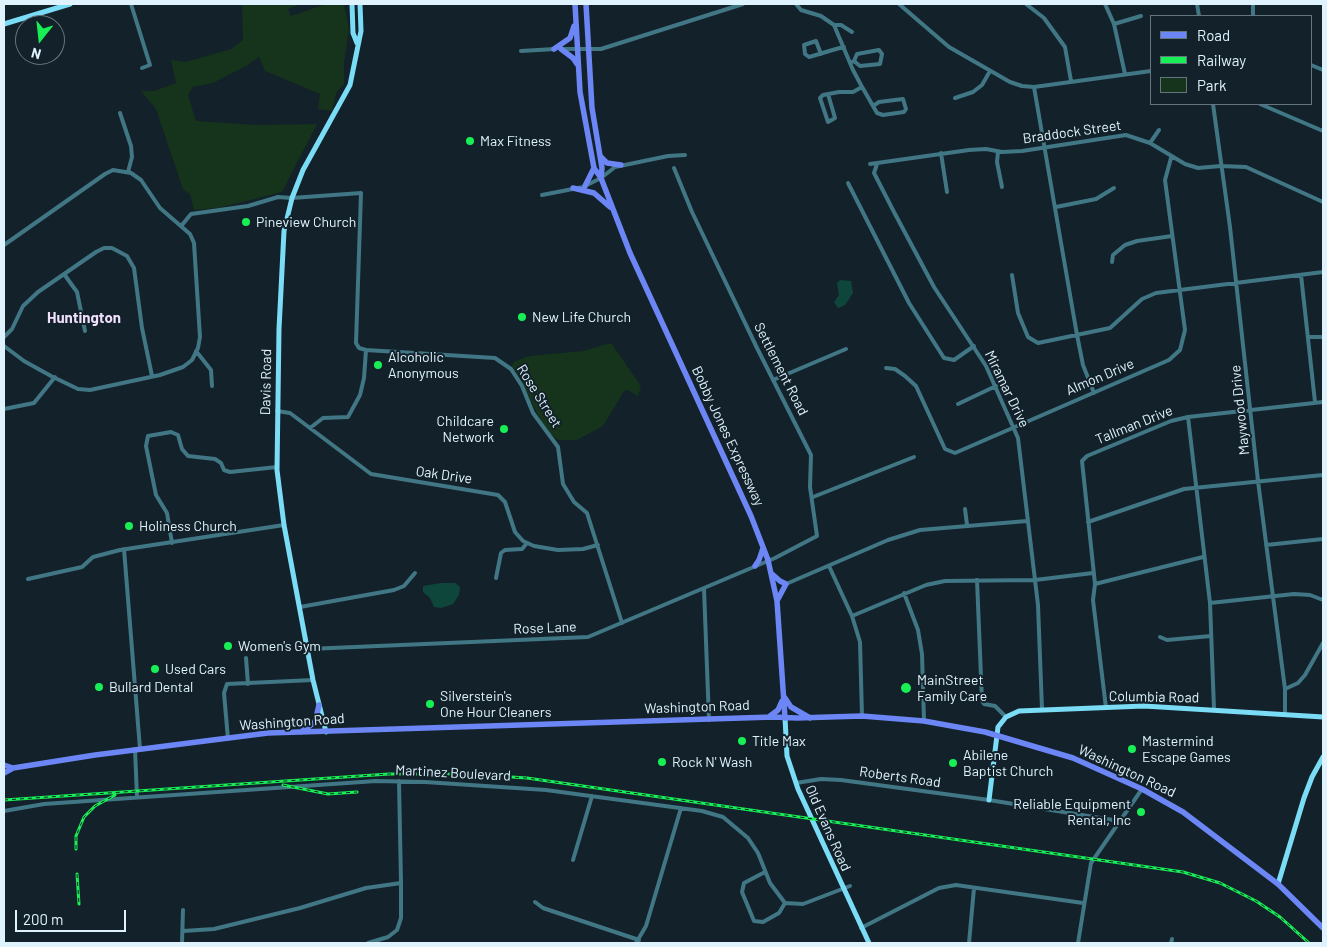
<!DOCTYPE html>
<html>
<head>
<meta charset="utf-8">
<style>
  body { margin:0 }
  #map { position:relative; width:1327px; height:947px; overflow:hidden; background:#13212a; font-family:Barlow,sans-serif }
  canvas { display:block }
  .frame { position:absolute; inset:0; border:5px solid #def3fd; pointer-events:none }
  .legend { position:absolute; left:1150px; top:15px; width:162px; height:90px; box-sizing:border-box; background:#13212a; border:1px solid #64757e; margin:0; padding:6px 9px; list-style:none; font-size:15px; color:#def3fd }
  .legend li { display:flex; align-items:center; gap:10px; height:25px }
  .legend b { width:25px; border:1px solid #64757e }
  .north { position:absolute; left:15px; top:15px; width:50px; height:50px; box-sizing:border-box; background:#13212a; border:1px solid #64757e; border-radius:50%; rotate:196deg; font-size:14px; font-weight:700; line-height:20px; text-align:center; color:#def3fd }
  .north::after { content:''; display:block; margin:auto; width:18px; height:22px; background:#17ef55; clip-path:polygon(50% 0,100% 100%,50% 72%,0 100%) }
  .scale { position:absolute; left:15px; top:910px; width:111px; height:22px; box-sizing:border-box; border:2px solid #def3fd; border-top:0; padding-left:6px; font-size:15px; line-height:18px; white-space:nowrap; color:#def3fd; -webkit-text-stroke:4px #13212a; paint-order:stroke }
</style>
</head>
<body>
<div id="map">
<canvas width="1327" height="947"></canvas>
<div class="frame"></div>
<ul class="legend">
<li><b style="height:6px;background:#6c86f5"></b>Road</li>
<li><b style="height:6px;background:#17ef55"></b>Railway</li>
<li><b style="height:14px;background:#16331b"></b>Park</li>
</ul>
<div class="north">N</div>
<div class="scale">200 m</div>
</div>
<script>
const g = document.querySelector('canvas').getContext('2d');
g.lineJoin = 'round';
function fillPath(path, color) { g.fillStyle = color; g.fill(path, 'evenodd'); }
const poly = rows => new Path2D(rows.map(r => 'M' + r).join(''));
function trace(path, color, width, dash) { g.strokeStyle = color; g.lineWidth = width; g.lineCap = dash ? 'butt' : 'round'; g.setLineDash(dash || []); g.stroke(path); }
function drawText(font, color, halo, rows, align = 'center') {
  g.font = font + ' Barlow,sans-serif'; g.lineWidth = 4; g.setLineDash([]); g.textBaseline = 'middle'; g.strokeStyle = halo; g.fillStyle = color; for (const [text, x, y, turn = 0] of rows) {
    g.save(); g.translate(x, y); g.rotate((+turn || 0) * Math.PI / 180); g.textAlign = isNaN(turn) ? turn : align; if (halo) g.strokeText(text, 0, 0); g.fillText(text, 0, 0); g.restore();
  }
}
const green = poly([
  [242,4,301,4,288,9,291,16,326,4,344,4,349,29,344,63,344,84,336,93,332,111,318,109,320,94,265,71,259,57,248,65,213,83,193,87,188,95,196,121,258,125,317,124,282,192,218,208,194,210,190,194,183,189,156,109,141,91,154,91,176,83,171,60,186,62,231,49,243,40],
  [611,343,641,386,638,396,628,390,624,391,603,426,577,440,559,440,550,434,540,419,524,387,511,367,514,362,529,356,583,351]
]);
const water = poly([
  [840,280,851,281,853,293,845,305,838,308,834,302,839,295,837,283],
  [441,583,455,583,460,587,459,595,453,604,441,608,434,607,430,598,423,592,423,586]
]);
const street = poly([
  [131,4,150,65,142,68],
  [796,4,801,10,821,16,834,25,853,70,861,85,877,113,883,115,904,112,906,109,903,99,879,102,873,106],
  [899,4,949,47,1010,82,1022,86,1034,87,1151,71],
  [1026,4,1044,18,1065,47,1071,81],
  [1105,4,1114,24,1125,74],
  [1197,4,1199,16],
  [1253,4,1253,16],
  [1114,24,1141,16],
  [834,25,841,25,852,32],
  [562,49,601,49,743,4],
  [521,51,555,49],
  [821,54,816,41,804,45,805,54,809,57,816,55,836,49,844,47],
  [850,63,854,61,857,54,879,50,882,54,880,64,860,66,854,61],
  [1311,65,1323,70],
  [1034,87,1077,335,1083,365,1094,393],
  [828,94,835,118,828,122,820,98,823,95,839,92,853,92,862,87],
  [955,98,973,92,982,85,990,71],
  [1213,104,1230,227,1258,481,1285,689,1285,714],
  [1260,104,1323,131],
  [120,113,131,146,132,157,128,172],
  [1150,143,1159,130],
  [998,152,997,162,1002,187],
  [941,153,947,192],
  [870,164,969,150,986,149,1002,152,1022,151,1126,135,1150,143,1185,164,1198,168,1221,166,1246,167,1323,202],
  [877,164,874,173,894,212,934,287,986,366,1018,438,1038,605,1042,709],
  [848,183,909,303,944,358,954,360,974,346],
  [542,195,583,187,601,178,615,167,668,156,685,155],
  [1056,207,1096,199,1114,188],
  [182,225,191,214,248,206,278,197,292,198,361,193,356,343,359,348,366,350,364,378,360,395,348,417,323,418,310,428],
  [4,245,105,174,113,170,131,173,141,180,160,208,190,234,194,243,200,337,198,348,192,360,183,367,160,375,90,390,78,389,51,376,24,361,4,346],
  [1112,262,1113,255,1125,245,1137,241,1172,236],
  [64,274,77,292,85,331],
  [1012,275,1018,313,1028,337,1038,343,1110,328,1142,299,1156,293,1323,272],
  [1301,275,1315,402],
  [4,337,12,329,23,306,38,292,96,252,104,248,112,248,127,256,134,268,142,328,152,376],
  [1308,337,1323,337],
  [366,350,495,358,511,369,522,386,533,413,558,447,563,484,574,502,587,513,622,623],
  [196,351,211,370,212,386],
  [886,368,895,369,905,376,916,386,945,449,955,453,1169,360,1180,350,1185,330,1165,180,1171,158],
  [773,380,846,349],
  [958,404,996,386],
  [4,409,34,403,55,377],
  [277,411,290,413,371,474,498,495,505,502,515,532,523,541,534,546,558,550,583,549,598,545],
  [1188,417,1210,603,1214,709],
  [813,497,914,457],
  [965,509,967,525],
  [1088,522,1184,489,1323,475],
  [172,543,167,513,156,495,146,446,148,436,171,432,178,435,182,449,188,456,215,459,221,463,224,470,230,472,277,467],
  [1266,545,1323,539],
  [124,549,140,749],
  [829,566,852,616,860,642,862,716],
  [496,578,501,553,505,550,522,549,527,543],
  [28,579,82,567,93,557,120,550,284,525],
  [977,580,982,701,984,704,995,706,1006,717],
  [786,584,888,540,920,530,1027,521],
  [1095,584,1203,557],
  [704,589,709,720],
  [904,593,918,630,922,654,924,721],
  [1210,603,1294,594,1310,595,1323,600],
  [300,607,394,590,404,586,415,573],
  [852,616,926,585,945,581,1035,580,1093,573],
  [1160,637,1167,640,1211,636],
  [308,649,588,637,775,558,817,536,810,487,811,455,757,348,692,212,674,168],
  [246,658,248,684],
  [1285,689,1298,683,1305,675,1323,643],
  [1106,708,1093,600,1095,584,1082,461,1087,456,1171,421,1188,417,1323,402],
  [228,739,224,693,227,684,313,680],
  [135,749,137,797],
  [796,783,821,779,841,780,989,800,1119,821],
  [4,811,44,804,376,781,425,782,546,790,702,811,723,817,748,838,758,853,770,883,785,903,803,904,850,886],
  [573,860,592,796],
  [765,872,744,883,742,892,754,921,763,922,779,913,785,903],
  [535,902,543,908,639,940],
  [861,928,939,888,956,885,1083,903],
  [183,931,214,929,300,908,366,888,401,883,399,781],
  [182,943,183,910],
  [368,943,388,937,397,930,401,918,401,883],
  [636,943,646,926,681,808],
  [969,943,974,888],
  [1078,943,1091,863,1142,789],
  [1171,943,1172,939]
]);
const secondary = poly([
  [352,4,353,33,357,43],
  [4,24,70,4],
  [785,718,787,756,798,789,869,943],
  [326,732,313,680,284,525,277,470,279,329,284,231,292,198,303,170,350,85,361,31,360,4],
  [989,800,998,727,1006,717,1019,711,1144,706,1323,717],
  [1278,884,1304,798,1312,777,1323,757]
]);
const primary = poly([
  [575,4,580,92,594,168,601,178,630,253,751,516,768,560,777,601,785,718],
  [586,4,592,108,602,168,601,178],
  [554,49,570,38,574,26],
  [561,49,573,58,577,64],
  [601,157,607,163,621,165],
  [585,186,594,168],
  [573,188,594,193,610,207],
  [755,566,759,560,763,548],
  [772,574,780,581,786,584,778,599],
  [785,698,791,707,810,718],
  [770,716,778,710,782,701],
  [301,732,315,722,319,705],
  [4,765,13,768],
  [4,773,13,768,95,755,268,733,773,717,797,718,862,716,924,721,985,732,1073,758,1142,789,1183,812,1278,884,1323,928]
]);
const rail = poly([
  [283,785,328,794,357,792],
  [4,800,389,774,464,774,527,778,1183,872,1220,883,1256,901,1280,917,1309,943],
  [76,849,76,836,84,817,95,806,115,795],
  [77,874,79,904]
]);
const markers = [
  [470,141,5,"#17ef55"],
  [246,222,5,"#17ef55"],
  [522,317,5,"#17ef55"],
  [378,365,5,"#17ef55"],
  [504,429,5,"#17ef55"],
  [129,526,5,"#17ef55"],
  [228,646,5,"#17ef55"],
  [155,669,5,"#17ef55"],
  [99,687,5,"#17ef55"],
  [906,688,6,"#17ef55"],
  [430,704,5,"#17ef55"],
  [742,741,5,"#17ef55"],
  [1132,749,5,"#17ef55"],
  [662,762,5,"#17ef55"],
  [953,763,5,"#17ef55"],
  [1141,812,5,"#17ef55"]
];
const streetNames = [
  ["Braddock Street",1072,132,-8],
  ["Settlement Road",781,369,63],
  ["Almon Drive",1100,377,-23],
  ["Davis Road",266,382,-89],
  ["Miramar Drive",1007,389,64],
  ["Rose Street",539,396,58],
  ["Maywood Drive",1240,410,-96],
  ["Tallman Drive",1134,425,-22],
  ["Bobby Jones Expressway",728,436,65],
  ["Oak Drive",444,475,8],
  ["Rose Lane",545,628,-2],
  ["Columbia Road",1154,697,1],
  ["Washington Road",697,707,-2],
  ["Washington Road",292,722,-4],
  ["Washington Road",1127,771,25],
  ["Martinez Boulevard",453,773,3],
  ["Roberts Road",900,777,8],
  ["Old Evans Road",828,828,66]
];
const poiNames = [
  ["Max Fitness",480,141],
  ["Pineview Church",256,222],
  ["New Life Church",532,317],
  ["Alcoholic",388,357],
  ["Anonymous",388,373],
  ["Childcare",494,421,"right"],
  ["Network",494,437,"right"],
  ["Holiness Church",139,526],
  ["Women's Gym",238,646],
  ["Used Cars",165,669],
  ["MainStreet",917,680],
  ["Family Care",917,696],
  ["Bullard Dental",109,687],
  ["Silverstein's",440,696],
  ["One Hour Cleaners",440,712],
  ["Title Max",752,741],
  ["Mastermind",1142,741],
  ["Escape Games",1142,757],
  ["Abilene",963,755],
  ["Baptist Church",963,771],
  ["Rock N' Wash",672,762],
  ["Reliable Equipment",1131,804,"right"],
  ["Rental, Inc",1131,820,"right"]
];
const neighbourhoodNames = [
  ["Huntington",84,318]
];
fillPath(green, '#16331b');
fillPath(water, '#0f463c');
trace(street, '#417685', 4);
trace(secondary, '#7bdcf6', 5);
trace(primary, '#6c86f5', 5.5);
trace(rail, '#17ef55', 3);
trace(rail, '#13212a', 1, [4]);
for (const [x, y, r, color] of markers) { const dot = new Path2D(); dot.arc(x, y, r, 0, 2 * Math.PI); g.fillStyle = color; g.fill(dot); trace(dot, '#13212a', 2); }
drawText('14px', '#def3fd', '#13212a', streetNames);
drawText('14px', '#def3fd', '#13212a', poiNames, 'left');
drawText('bold 15px', '#f0dffd', '#13212a', neighbourhoodNames);
</script>
</body>
</html>
